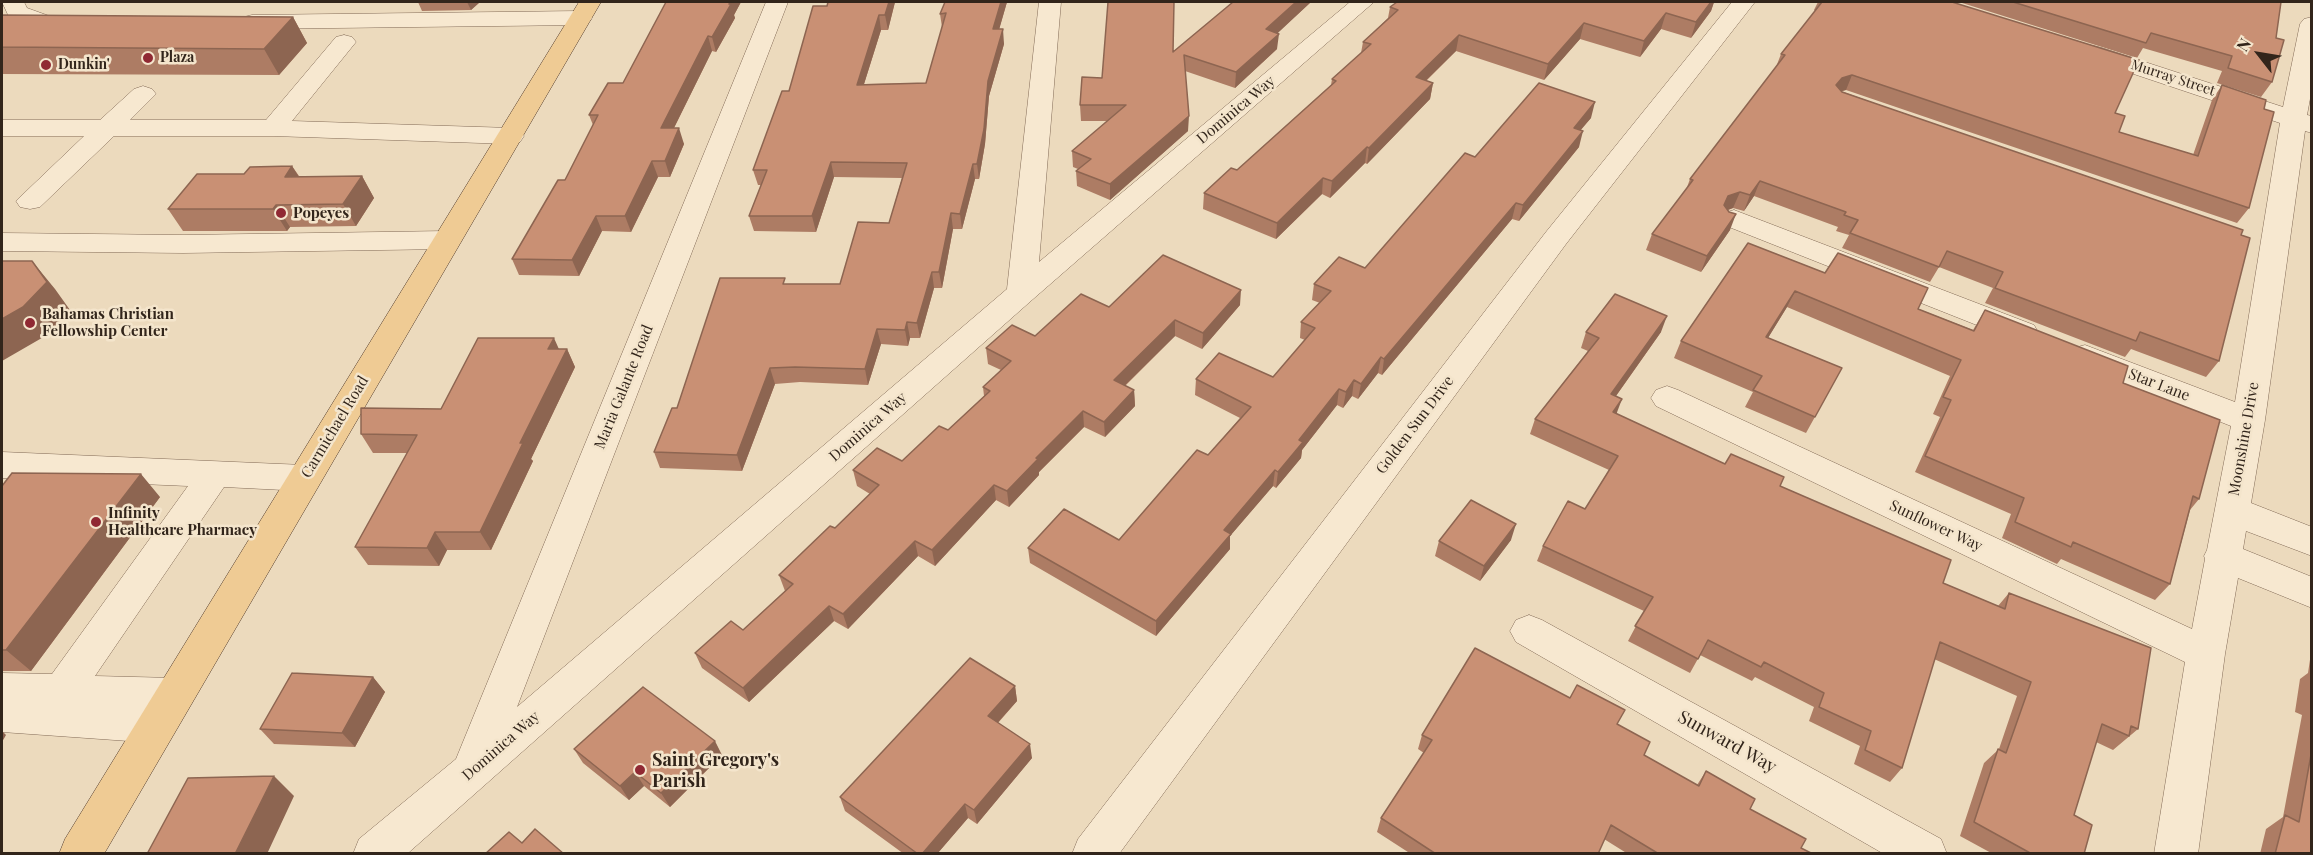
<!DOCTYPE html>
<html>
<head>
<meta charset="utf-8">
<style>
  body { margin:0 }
  #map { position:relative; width:2313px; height:855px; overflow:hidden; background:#ecdabd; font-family:"Playfair Display",serif }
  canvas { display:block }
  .frame { position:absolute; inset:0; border:3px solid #32251b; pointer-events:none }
  .north { position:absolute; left:2229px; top:24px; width:60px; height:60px; -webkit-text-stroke:4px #f4e5cc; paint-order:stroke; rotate:301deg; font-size:16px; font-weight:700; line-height:24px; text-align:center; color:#32251b }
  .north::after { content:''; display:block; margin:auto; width:21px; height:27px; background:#32251b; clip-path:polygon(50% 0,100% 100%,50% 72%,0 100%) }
</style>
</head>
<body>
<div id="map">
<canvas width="2313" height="855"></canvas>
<div class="frame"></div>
<div class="north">N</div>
</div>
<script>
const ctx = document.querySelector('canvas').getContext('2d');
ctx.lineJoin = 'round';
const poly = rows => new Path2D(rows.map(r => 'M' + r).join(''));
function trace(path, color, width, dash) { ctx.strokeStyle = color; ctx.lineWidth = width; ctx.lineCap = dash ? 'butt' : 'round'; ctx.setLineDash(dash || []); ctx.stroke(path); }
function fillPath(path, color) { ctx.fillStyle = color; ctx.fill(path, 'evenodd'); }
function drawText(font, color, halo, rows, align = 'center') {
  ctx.font = font + ' "Playfair Display",serif'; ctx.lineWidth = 5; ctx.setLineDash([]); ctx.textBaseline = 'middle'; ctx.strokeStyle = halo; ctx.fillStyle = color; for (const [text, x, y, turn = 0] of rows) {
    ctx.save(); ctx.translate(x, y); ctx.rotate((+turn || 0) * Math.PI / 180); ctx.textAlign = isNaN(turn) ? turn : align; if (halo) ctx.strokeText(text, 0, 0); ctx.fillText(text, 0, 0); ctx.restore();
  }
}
const minor = poly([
  [2,2,24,2,27,8,52,17,76,19,80,24,76,29,68,31,41,29,9,17,2,2],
  [766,2,788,2,517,707,1007,289,1039,2,1061,2,1039,262,1350,2,1374,2,1032,300,407,854,353,854,359,839,456,759,766,2],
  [1732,2,1755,2,1566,244,1119,854,1072,854,1078,839,1546,232,1732,2],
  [580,11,588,13,592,18,588,23,580,25,252,29,244,27,240,22,244,17,252,15,580,11],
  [2312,17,2312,88,2307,115,2312,116,2312,133,2305,131,2265,420,2251,503,2312,527,2312,556,2246,531,2243,549,2312,577,2312,608,2238,578,2225,654,2198,854,2154,854,2185,662,1656,406,1651,398,1656,390,1667,386,1678,390,2192,629,2205,559,2204,556,2207,550,2231,426,2074,364,2069,356,2074,348,2085,345,2235,402,2280,123,2086,58,2082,53,2086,48,2094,46,2102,48,2283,107,2300,24,2304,19,2312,17],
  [344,35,352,37,356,42,292,121,511,128,520,130,524,136,520,142,511,144,273,136,114,136,40,207,30,209,20,207,16,201,84,136,2,136,2,120,100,120,134,89,143,86,152,89,156,94,130,120,266,120,336,37,344,35],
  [1734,210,2034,325,2038,332,2034,339,2023,342,2012,339,1724,225,1720,219,1724,213,1734,210],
  [447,231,457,234,461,240,457,246,447,249,183,253,2,251,2,233,183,235,447,231],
  [2,452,304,465,316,469,321,478,316,487,304,491,224,487,95,676,174,678,188,683,194,695,188,707,170,712,177,725,171,738,157,743,2,732,2,673,52,674,188,486,2,478,2,452],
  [1529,615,1542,620,1941,839,1947,854,1884,854,1516,642,1510,631,1516,620,1529,615]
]);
const major = poly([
  [579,2,601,2,104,854,59,854,65,839,579,2]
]);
const wall = poly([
  [418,2,480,2,471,10,422,11],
  [666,2,741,2,734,15,735,18,716,52,712,51,674,128,684,144,670,177,658,177,631,232,602,231,579,276,519,275,512,259,565,180,593,125,589,115,623,83],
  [828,2,895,2,888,30,881,30,864,84,926,83,942,27,940,14,945,2,1007,2,999,29,1004,44,989,96,985,144,979,179,975,179,962,229,953,229,942,288,934,288,920,338,910,338,908,346,881,344,868,385,800,382,775,384,742,471,660,468,654,452,677,408,787,284,840,284,889,223,902,178,834,177,816,232,754,231,749,216,761,185,758,185,753,170,789,91,827,6],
  [1233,2,1311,2,1277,33,1277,49,1235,88,1185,71,1188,131,1110,200,1077,186,1076,171,1078,169,1073,167,1072,151,1108,121,1081,121,1080,105,1102,78,1173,52],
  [1397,2,1714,2,1711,11,1691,38,1661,29,1640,57,1580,39,1544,80,1456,51,1426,81,1433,83,1430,99,1367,164,1365,163,1330,198,1322,194,1276,239,1203,209,1204,193,1237,170,1331,85,1332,79,1361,53,1363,42,1388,18,1390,7],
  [1818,2,1952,2,2115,113,2119,132,2193,155,2212,100,2222,85,2264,109,2249,208,2237,223,1846,90,1841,91,2241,235,2219,361,2206,377,2131,349,2125,357,1985,303,1993,288,1939,267,1930,282,1842,248,1849,235,1836,231,1838,227,1754,196,1744,211,1733,208,1728,210,1730,230,1701,272,1646,250,1652,234,1686,190,1690,179,1776,67,1781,54,1815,11,1814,10],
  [1959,2,2281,2,2276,38,2272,82,2261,97,2217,83,2222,71,2143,48,2137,58],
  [2,15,293,17,307,43,279,75,2,74],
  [1591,118,1580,130,1579,147,1519,221,1512,219,1382,375,1378,373,1358,399,1352,396,1343,408,1337,405,1302,450,1301,458,1276,488,1273,486,1230,536,1230,549,1156,636,1030,563,1028,548,1119,540,1208,455,1240,418,1195,395,1196,379,1273,377,1305,340,1300,338,1301,322,1320,303,1312,300,1314,284,1365,268,1475,157],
  [292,166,299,176,362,176,374,198,356,226,290,227,287,231,183,231,168,209,244,174],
  [1748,243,1973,330,1985,310,2123,383,2199,499,2190,510,2170,584,2155,600,2061,559,2057,564,2002,538,2011,514,1915,472,1940,417,1933,414,1950,376,1787,307,1768,338,1842,368,1806,433,1745,407,1753,392,1674,358,1681,341],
  [1240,305,1202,349,1175,336,1125,386,1134,390,1135,406,1105,437,1084,427,1039,472,1039,475,1009,507,996,500,935,566,918,556,848,629,834,621,749,702,702,668,695,653,743,630,785,591,779,575,835,528,870,494,857,486,853,470,902,461,948,430,984,396,983,387,1001,370,988,364,986,348,1035,336,1109,307],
  [1586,332,1661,332,1616,396,1617,414,1725,464,1780,486,1943,583,1998,606,2009,593,2138,729,2113,750,2096,742,2074,815,2084,854,1993,854,1960,836,1984,763,1999,749,2017,696,1934,659,1902,768,1890,782,1854,764,1860,746,1809,721,1814,707,1755,677,1752,681,1700,655,1690,673,1628,641,1644,611,1537,561,1543,546,1585,509,1609,470,1530,434,1535,419,1588,351,1581,348],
  [559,349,567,349,575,367,531,459,533,461,491,550,447,550,439,566,368,565,355,547,407,453,373,453,361,434,441,409],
  [2,486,160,497,31,671,2,671],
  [1511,540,1480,581,1435,556,1439,541],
  [2312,652,2312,854,2260,854,2266,829,2283,817,2302,715,2295,712,2300,679,2308,673,2311,653],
  [373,677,385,692,355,747,274,744,260,729],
  [1015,686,1017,701,998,723,1032,758,977,824,968,818,937,854,904,854,845,811,840,797],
  [1617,724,1644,755,1697,785,1706,771,1750,809,1801,848,1813,854,1628,854,1604,839,1598,854,1411,854,1377,832,1381,818,1424,753,1418,749,1422,735],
  [574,749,722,755,670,807,644,786,629,800,583,763]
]);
const shadedWall = poly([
  [467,2,480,2,471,10],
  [730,2,741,2,734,15,735,18,716,52,712,37],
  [889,2,895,2,888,30,885,15],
  [1001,2,1007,2,995,44,993,29],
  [1296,2,1311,2,1265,45,1266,29],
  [1707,2,1714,2,1711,11,1691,38,1696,22],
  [1666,13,1661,29,1640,57,1644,41],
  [879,15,881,30,859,100,857,85],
  [293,17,307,43,279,75,264,49],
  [1584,23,1580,39,1544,80,1548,64],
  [1003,29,1004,44,989,96,985,144,979,179,977,164,988,81],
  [1279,34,1277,49,1235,88,1236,72],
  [1459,35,1456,51,1413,93,1416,77],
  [708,36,712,51,666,144,661,128],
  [1852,75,1846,90,1835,93,1836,85,1842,78],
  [1433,83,1430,99,1367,164,1369,148],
  [1595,102,1591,118,1569,144,1574,128],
  [1189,116,1188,131,1110,200,1110,184],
  [679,128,684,144,670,177,665,161],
  [1583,131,1579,147,1519,221,1523,205],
  [1367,147,1365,163,1330,198,1332,181],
  [652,161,658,177,631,232,625,216],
  [831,162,834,177,816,232,812,216],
  [973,164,975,179,962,229,960,214],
  [292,166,306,188,285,177],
  [362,176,374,198,356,226,343,204],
  [1323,178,1322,194,1276,239,1277,223],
  [1760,181,1754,196,1744,211,1750,195],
  [1740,192,1733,208,1722,212,1718,220,1728,196],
  [1516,203,1512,219,1382,375,1384,359],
  [276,205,290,227,287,231,273,209],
  [951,213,953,229,942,288,939,272],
  [1736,214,1730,230,1701,272,1707,256],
  [596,216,602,231,579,276,572,260],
  [32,261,55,289,70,310,47,335,2,361,2,319],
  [932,272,934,288,920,338,917,323],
  [1241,290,1240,305,1202,349,1203,333],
  [1795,291,1787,307,1758,354,1766,337],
  [1667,316,1661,332,1606,410,1611,394],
  [1175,320,1175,336,1114,396,1114,380],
  [907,322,910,338,908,346,905,330],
  [877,329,881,344,868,385,865,369],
  [554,338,562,356,548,349],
  [567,349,575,367,531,459,533,461,491,550,480,532,520,443],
  [1381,357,1378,373,1358,399,1361,384],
  [770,368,775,384,742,471,737,455],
  [1354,380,1352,396,1343,408,1346,392],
  [1339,389,1337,405,1302,450,1301,458,1276,488,1278,472,1299,440],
  [1134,390,1135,406,1105,437,1104,422],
  [1622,399,1616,415,1613,412],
  [1083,411,1084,427,1039,472,1039,475,1009,507,1007,491,1036,458],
  [1275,470,1273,486,1230,536,1230,549,1156,636,1156,621,1224,530],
  [141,474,160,497,31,671,6,650],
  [994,485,996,500,935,566,932,550],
  [1516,524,1511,540,1480,581,1484,566],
  [435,532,447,550,439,566,427,548],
  [915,541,918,556,848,629,843,614],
  [829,606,834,621,749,702,743,688],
  [373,677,385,692,355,747,342,733],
  [1015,686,1017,701,991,730,988,716],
  [2,731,6,735,2,742],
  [715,741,722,755,670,807,661,793],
  [1030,744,1032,758,977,824,974,810],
  [635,772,644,786,629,800,620,786],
  [274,776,294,796,267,854,235,854],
  [965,804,968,818,937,854,922,854]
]);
const building = poly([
  [666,2,730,2,729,4,731,4,712,37,708,36,661,128,679,128,665,161,652,161,625,216,596,216,572,260,512,259,558,180,565,180,598,115,589,115,608,83,623,83,666,2],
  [828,2,889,2,885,15,879,15,857,85,926,83,946,13,940,14,945,2,1001,2,993,29,1003,29,988,81,984,129,977,164,973,164,960,214,951,213,939,272,932,272,917,323,907,322,905,330,877,329,865,369,795,367,770,368,737,455,654,452,672,408,677,408,720,278,785,278,783,284,840,284,858,222,889,223,907,163,831,162,812,216,749,216,767,170,753,170,782,91,789,91,813,6,827,6,828,2],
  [1108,2,1174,2,1173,52,1233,2,1296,2,1266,29,1279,34,1236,72,1184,55,1189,116,1110,184,1076,171,1091,159,1072,151,1126,105,1080,105,1082,77,1102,78,1108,2],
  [1397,2,1711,2,1696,22,1666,13,1644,41,1584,23,1548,64,1459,35,1416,77,1433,83,1369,148,1367,147,1332,181,1323,178,1277,223,1204,193,1231,168,1237,170,1336,81,1332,79,1371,44,1363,42,1398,10,1390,7,1397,2],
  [1822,2,1952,2,2139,60,2115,113,2125,116,2119,132,2198,156,2222,85,2266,100,2264,109,2274,112,2249,208,1852,75,1842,78,1836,85,1842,92,2243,230,2241,235,2250,238,2219,361,2140,332,2136,341,1995,288,2003,272,1947,251,1939,267,1850,233,1858,220,1844,215,1846,212,1760,181,1750,195,1740,192,1728,196,1724,205,1729,212,1736,214,1707,256,1652,234,1693,180,1690,179,1785,55,1781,54,1822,2],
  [2013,2,2281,2,2276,38,2284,40,2272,82,2228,68,2232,56,2151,33,2146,43,2013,2],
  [2,15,293,17,264,49,2,47,2,15],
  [1539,83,1595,102,1574,128,1583,131,1523,205,1516,203,1384,359,1381,357,1361,384,1354,380,1346,392,1339,389,1299,440,1303,442,1278,472,1275,470,1224,530,1231,534,1156,621,1028,548,1064,509,1119,540,1197,450,1208,455,1251,407,1196,379,1219,353,1273,377,1315,328,1301,322,1331,291,1314,284,1339,257,1365,268,1465,153,1475,157,1539,83],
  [292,166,285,177,362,176,343,204,276,205,273,209,168,209,197,174,244,174,250,167,292,166],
  [1748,243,1825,273,1838,253,1928,288,1918,309,1974,331,1985,310,2128,366,2123,383,2220,420,2199,499,2193,496,2170,584,2073,542,2071,547,2015,522,2024,498,1925,456,1951,400,1943,397,1961,360,1795,291,1766,337,1842,368,1815,417,1753,390,1762,376,1681,341,1748,243],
  [1163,255,1241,290,1203,333,1175,320,1114,380,1134,390,1104,422,1083,411,1036,458,1038,459,1007,491,994,485,932,550,915,541,843,614,829,606,743,688,695,653,731,621,743,630,793,584,779,575,830,526,835,528,879,485,853,470,877,448,902,461,939,426,948,430,990,391,983,387,1011,361,986,348,1012,325,1035,336,1081,294,1109,307,1163,255],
  [2,261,32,261,47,282,23,307,2,319,2,261],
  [1615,294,1667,316,1611,394,1622,399,1613,412,1725,464,1731,454,1784,477,1780,486,1951,560,1943,583,2005,609,2009,593,2151,648,2138,729,2131,726,2129,736,2102,724,2074,815,2092,825,2084,854,2032,854,1974,822,1998,749,2006,753,2031,682,1940,642,1902,768,1865,750,1871,731,1819,707,1824,693,1764,662,1761,667,1708,640,1698,659,1635,626,1653,597,1543,546,1568,501,1585,509,1618,456,1535,419,1599,338,1586,332,1615,294],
  [478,338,554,338,548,349,567,349,520,443,523,443,480,532,435,532,427,548,355,547,417,435,361,434,361,408,441,409,478,338],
  [12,473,141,474,6,650,2,650,2,486,12,473],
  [1471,500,1516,524,1484,566,1439,541,1471,500],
  [1475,648,1570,698,1577,685,1625,710,1617,724,1650,742,1644,755,1699,786,1706,771,1755,799,1750,809,1806,839,1801,848,1813,854,1659,854,1611,825,1598,854,1436,854,1381,818,1432,740,1422,735,1475,648],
  [970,658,1015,686,988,716,1030,744,974,810,965,804,922,854,918,854,840,797,970,658],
  [292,673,373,677,342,733,260,729,292,673],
  [643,687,715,741,661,793,635,772,620,786,574,749,643,687],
  [2312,749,2312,854,2275,854,2285,815,2299,822,2312,749],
  [274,776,235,854,147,854,188,778,274,776],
  [535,829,564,854,485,854,509,832,522,843,535,829]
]);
const markers = [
  [148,58,6,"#902933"],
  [46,65,6,"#902933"],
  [281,213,6,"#902933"],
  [30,323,6,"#902933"],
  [96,522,6,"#902933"],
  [640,770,6,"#902933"]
];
const farPoinames = [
  ["Plaza",160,58],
  ["Dunkin'",58,65]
];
const farStreetnames = [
  ["Murray Street",2173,78,18]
];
const streetNames = [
  ["Dominica Way",1236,110,-40],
  ["Star Lane",2159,385,21],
  ["Maria Galante Road",624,387,-68],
  ["Golden Sun Drive",1415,425,-53],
  ["Carmichael Road",335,427,-59],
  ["Dominica Way",868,427,-41],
  ["Moonshine Drive",2244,439,-80],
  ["Sunflower Way",1936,526,25],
  ["Dominica Way",501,746,-41]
];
const poiNames = [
  ["Popeyes",293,213],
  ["Bahamas Christian",42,314],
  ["Fellowship Center",42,331],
  ["Infinity",108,513],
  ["Healthcare Pharmacy",108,530]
];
const nearStreetnames = [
  ["Sunward Way",1727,742,29]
];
const nearPoinames = [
  ["Saint Gregory's",652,760],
  ["Parish",652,781]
];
trace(minor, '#836b57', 1);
trace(major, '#503a2c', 1);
fillPath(minor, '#f7e8d0');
fillPath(major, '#efcb94');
fillPath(wall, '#ad7c64');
fillPath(shadedWall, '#8d6551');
fillPath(building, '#c99074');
trace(building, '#8d6551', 1.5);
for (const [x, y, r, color] of markers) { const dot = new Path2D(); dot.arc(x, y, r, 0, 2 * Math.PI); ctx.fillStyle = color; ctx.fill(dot); trace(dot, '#f4e5cc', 2); }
drawText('bold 14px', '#32251b', '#f4e5cc', farPoinames, 'left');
drawText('14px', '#32251b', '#f4e5cc', farStreetnames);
drawText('15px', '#32251b', '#f4e5cc', streetNames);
drawText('bold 15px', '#32251b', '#f4e5cc', poiNames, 'left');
drawText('18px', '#32251b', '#f4e5cc', nearStreetnames);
drawText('bold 18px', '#32251b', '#f4e5cc', nearPoinames, 'left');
</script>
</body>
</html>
